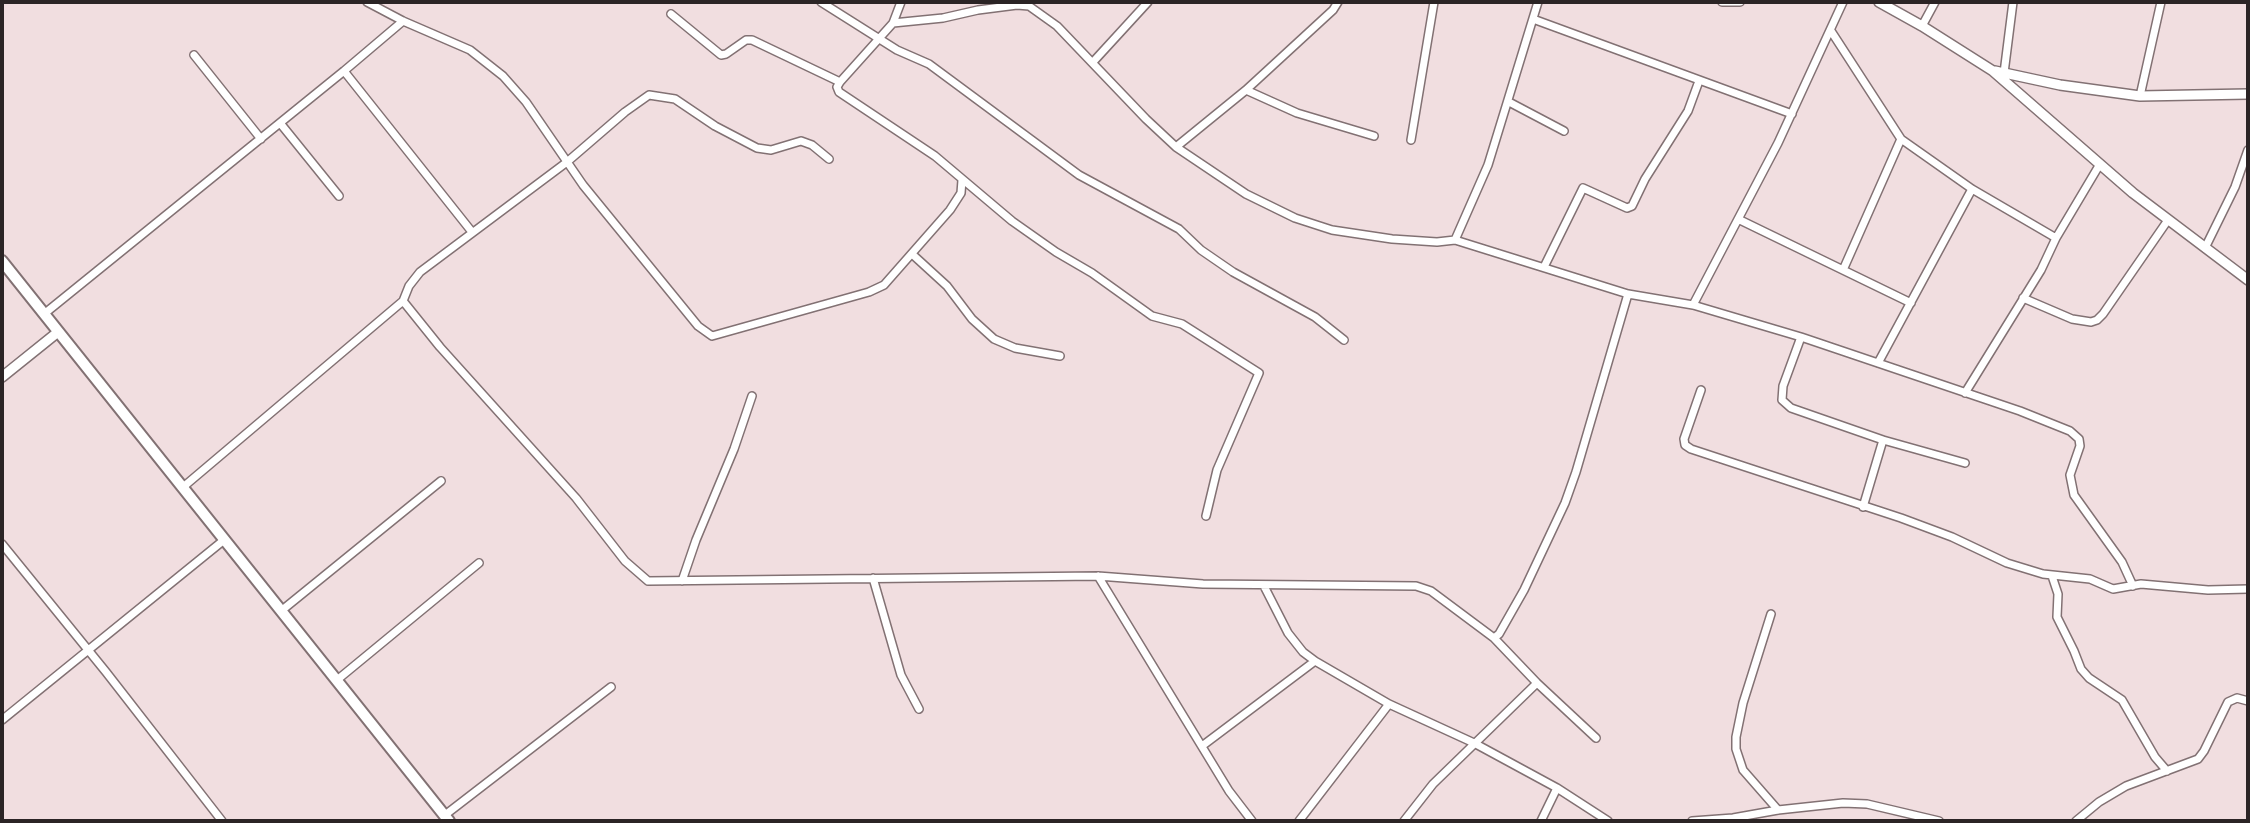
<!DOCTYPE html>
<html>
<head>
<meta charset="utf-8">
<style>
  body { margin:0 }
  #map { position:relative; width:2250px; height:823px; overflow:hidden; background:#f1dee0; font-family:Raleway,sans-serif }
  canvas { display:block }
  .frame { position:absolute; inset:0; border:4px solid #2b2425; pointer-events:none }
</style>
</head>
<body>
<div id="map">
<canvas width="2250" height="823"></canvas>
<div class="frame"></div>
</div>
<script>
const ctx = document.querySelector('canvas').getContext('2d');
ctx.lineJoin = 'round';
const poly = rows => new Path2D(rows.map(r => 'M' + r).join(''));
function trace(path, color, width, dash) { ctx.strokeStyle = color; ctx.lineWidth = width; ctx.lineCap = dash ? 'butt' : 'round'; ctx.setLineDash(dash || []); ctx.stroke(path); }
const minor = poly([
  [367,2,403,21,470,50,503,76,526,102,583,185,614,223,698,326,712,336,869,292,884,285,950,210,961,193,962,180],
  [821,2,897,50,929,64,1079,175,1179,229,1201,250,1233,272,1315,317,1344,340],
  [901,2,893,23,840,82,837,87,839,92,935,156,1012,221,1056,252,1092,273,1152,316,1182,324,1259,373,1217,470,1206,516],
  [1722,2,1740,2],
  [671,14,721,55,726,54,746,40,752,40,840,82],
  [1533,19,1792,114],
  [893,23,943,18,978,10,1017,5,1029,6,1057,26,1146,119,1176,147,1246,194,1295,218,1332,230,1392,239,1437,242,1455,240,1488,165,1538,2],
  [1922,26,1935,2],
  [1831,31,1901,139,1972,189,2056,238,2041,270,1965,393],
  [194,55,261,139],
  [1093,62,1148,2],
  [344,71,472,232],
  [2004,73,2013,2],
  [1246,90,1333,10,1338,2],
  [2140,96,2161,2],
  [1509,102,1564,131],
  [280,123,339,196],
  [1411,140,1434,2],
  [1176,147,1246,90,1297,113,1374,136],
  [1740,220,1843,270,1901,139],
  [2056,238,2100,164],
  [1455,240,1628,294,1693,305,1801,337,2020,411,2070,431,2079,439,2080,446,2070,475,2074,495,2122,562,2133,586],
  [2205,248,2235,187,2248,150],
  [912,254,947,286,972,319,994,339,1015,348,1060,356],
  [1544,267,1583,188,1627,208,1632,206,1645,179,1688,111,1699,81],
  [1843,270,1911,303],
  [2023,298,2072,319,2091,322,2097,320,2103,314,2168,220],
  [403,301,440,347,576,498,625,561,648,581,1098,576,1203,584,1416,586,1431,591,1494,638,1537,683,1596,738],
  [1693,305,1778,143,1843,2],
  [44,314,344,71,403,21],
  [1801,337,1783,386,1782,400,1791,408,1883,440,1863,507],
  [1878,363,1972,189],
  [1701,390,1684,439,1685,445,1691,449,1901,518,1952,537,2007,563,2043,574,2090,579,2113,589,2141,584,2208,590,2248,589],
  [1883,440,1965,463],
  [182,488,403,301,409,286,420,272,567,162,625,112,649,95,675,99,715,126,757,148,771,150,801,141,812,145,829,159],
  [2,544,106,672,222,821],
  [1098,576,1229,791,1252,821],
  [2052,576,2058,594,2057,617,2074,651,2081,669,2089,678,2122,700,2155,757,2167,771],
  [873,578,901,675,919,709],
  [682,581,696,540,734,449,752,396],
  [1264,586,1288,633,1303,652,1315,661,1389,704,1474,743,1557,788,1608,821],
  [281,611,441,481],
  [1771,614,1743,703,1736,737,1736,749,1743,770,1778,810],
  [1494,638,1499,634,1524,590,1565,503,1576,472,1628,294],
  [337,680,479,563],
  [2,720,224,540],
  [1202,746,1315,661],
  [445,815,611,687],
  [1299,821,1389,704],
  [1404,821,1433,784,1537,683],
  [1541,821,1557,788],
  [1692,821,1733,818,1778,810,1843,803,1867,804,1939,821],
  [2076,821,2099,802,2126,786,2198,759,2204,751,2228,702,2237,698,2248,701]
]);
const tertiary = poly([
  [1879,2,1922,26,1993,71,2133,193,2248,280],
  [1995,71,2060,85,2140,96,2248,94],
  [2,377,58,332]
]);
const trunk = poly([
  [2,261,449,821]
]);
trace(minor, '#827173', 10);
trace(tertiary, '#827173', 12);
trace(trunk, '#827173', 14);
trace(minor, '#fff', 7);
trace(tertiary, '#fff', 9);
trace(trunk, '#fff', 10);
</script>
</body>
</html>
